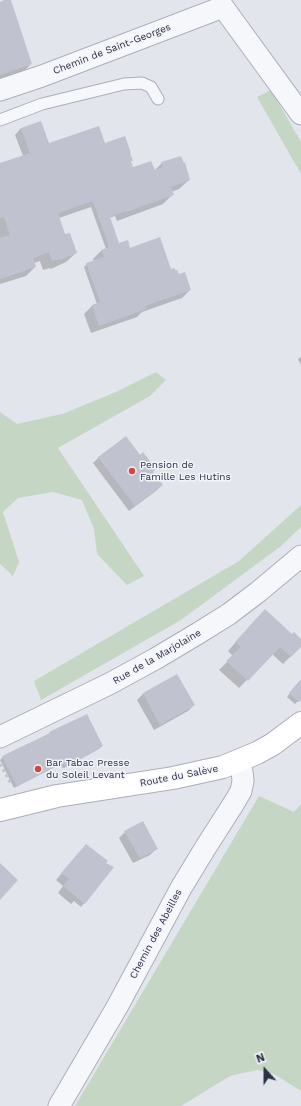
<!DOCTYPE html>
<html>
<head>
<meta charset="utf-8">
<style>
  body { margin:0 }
  #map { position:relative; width:301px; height:1106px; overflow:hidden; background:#e3e5ec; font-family:"Work Sans",sans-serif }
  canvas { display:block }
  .north { position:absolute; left:245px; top:1050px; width:40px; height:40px; -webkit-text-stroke:3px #f3f4f9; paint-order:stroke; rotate:339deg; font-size:11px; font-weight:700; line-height:16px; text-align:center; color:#2a2f45 }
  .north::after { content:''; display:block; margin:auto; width:14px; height:18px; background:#2a2f45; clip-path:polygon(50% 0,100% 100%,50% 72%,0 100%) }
</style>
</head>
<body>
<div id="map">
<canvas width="301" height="1106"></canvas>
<div class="north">N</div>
</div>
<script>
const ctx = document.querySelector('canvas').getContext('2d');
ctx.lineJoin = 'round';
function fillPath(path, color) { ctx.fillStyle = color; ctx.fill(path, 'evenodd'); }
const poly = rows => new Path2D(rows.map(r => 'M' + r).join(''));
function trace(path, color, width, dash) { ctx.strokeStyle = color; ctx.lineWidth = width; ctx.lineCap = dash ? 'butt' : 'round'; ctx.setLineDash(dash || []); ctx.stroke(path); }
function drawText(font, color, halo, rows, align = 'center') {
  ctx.font = font + ' "Work Sans",sans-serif'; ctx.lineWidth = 3; ctx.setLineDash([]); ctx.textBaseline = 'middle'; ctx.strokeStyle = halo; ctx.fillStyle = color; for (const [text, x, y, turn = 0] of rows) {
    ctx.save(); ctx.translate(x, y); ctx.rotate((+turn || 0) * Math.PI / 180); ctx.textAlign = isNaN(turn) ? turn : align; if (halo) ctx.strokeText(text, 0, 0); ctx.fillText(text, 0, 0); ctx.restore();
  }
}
const green = poly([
  [271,90,301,142,301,174,257,97],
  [156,372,166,380,150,396,58,448,144,576,127,585,97,554,94,529,82,500,53,492,18,498,3,512,19,562,13,576,0,564,0,412,17,424,62,414,116,392],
  [301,505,301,527,281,546,181,620,41,700,34,681,239,561],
  [259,796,294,812,301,804,301,1091,274,1074,257,1070,230,1076,181,1106,75,1106]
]);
const shadow = poly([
  [7,0,10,0,31,64,23,72,0,80,0,3],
  [21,128,48,144,105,144,124,138,130,153,130,162,132,168,154,171,162,163,189,180,179,189,171,192,172,195,163,204,117,221,115,216,109,218,118,243,171,271,190,290,182,298,142,312,137,317,91,333,84,314,92,306,97,304,84,267,87,264,94,261,93,259,101,251,106,249,91,207,59,218,65,236,76,253,66,262,51,269,50,268,43,270,40,261,34,263,35,267,26,276,0,284,0,164,23,156,15,135],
  [301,357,301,365,298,359],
  [99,457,152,472,162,485,156,491,129,511,93,463],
  [257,618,301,640,301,646,283,664,272,654,239,688,219,670,233,656,228,651],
  [177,675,194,705,188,711,154,730,137,700,143,694],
  [301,682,301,698,295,704,287,697,297,684],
  [50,733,102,746,99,749,64,768,57,766,14,788,0,760,3,757,47,736],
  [125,832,156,849,150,855,133,863,119,838],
  [86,845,105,864,113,868,81,907,74,901,71,904,58,893,63,886,56,880]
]);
const building = poly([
  [4,0,11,0,32,64,0,75,0,2],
  [41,121,49,143,99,126,105,143,125,136,131,153,130,153,133,161,131,161,133,167,151,161,155,170,163,167,161,162,181,156,184,163,185,162,190,180,171,187,174,195,126,212,126,211,110,217,119,243,128,240,130,248,160,237,171,269,175,268,175,270,177,270,179,274,185,272,191,290,145,306,146,309,99,326,92,305,100,302,86,263,104,257,101,250,109,247,93,201,58,213,65,234,70,233,77,253,60,260,60,259,52,261,49,252,33,258,36,267,0,279,0,238,10,235,4,217,0,218,0,163,30,153,21,128],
  [126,436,140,455,143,452,156,469,153,472,163,485,135,506,98,457],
  [265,609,292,634,294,632,301,639,301,647,291,657,280,647,248,681,226,661,241,647,235,642],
  [177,674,195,705,160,725,143,693],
  [300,680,301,681,301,700,299,702,289,693],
  [87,714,103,746,68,766,60,764,17,786,2,756,50,733,49,732],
  [143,821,158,849,140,858,124,831],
  [86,844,108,861,106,863,114,867,85,904,63,886,69,879,61,873],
  [0,863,18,880,0,900]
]);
const path = poly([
  [0,764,11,784]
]);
const service = poly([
  [0,120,42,104,124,84,142,83,151,87,158,99]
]);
const minor = poly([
  [223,7,301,114],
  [0,90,42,76,223,7],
  [0,737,111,683,155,659,197,634,229,614,258,592,301,556],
  [59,1106,117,1007,181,888,204,850,234,803,241,791,243,781,242,771,239,761]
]);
const secondary = poly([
  [0,810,57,796,173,778,223,767,257,753,273,744,301,723]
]);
const markers = [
  [132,471,4,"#d44644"],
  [38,769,4,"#d44644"]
];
const streetNames = [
  ["Chemin de Saint-Georges",112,49,-21],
  ["Rue de la Marjolaine",157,657,-30],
  ["Route du Salève",179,776,-11],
  ["Chemin des Abeilles",156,934,-62]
];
const poiNames = [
  ["Pension de",140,465],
  ["Famille Les Hutins",140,477],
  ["Bar Tabac Presse",46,763],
  ["du Soleil Levant",46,775]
];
fillPath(green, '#c5d6c4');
fillPath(shadow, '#0003');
fillPath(building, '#c0c3cf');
trace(service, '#acaeba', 13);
trace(minor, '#acaeba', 23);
trace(secondary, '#acaeba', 24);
trace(path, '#c1c3cb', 2.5, [3, 3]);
trace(service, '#f6f7fa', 11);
trace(minor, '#f6f7fa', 21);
trace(secondary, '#fff', 22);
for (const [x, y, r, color] of markers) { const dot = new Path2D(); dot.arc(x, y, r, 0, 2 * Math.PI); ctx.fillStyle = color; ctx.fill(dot); trace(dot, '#f3f4f9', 1.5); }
drawText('10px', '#2a2f45', '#f3f4f9', streetNames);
drawText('10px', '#2a2f45', '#f3f4f9', poiNames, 'left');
</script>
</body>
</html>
